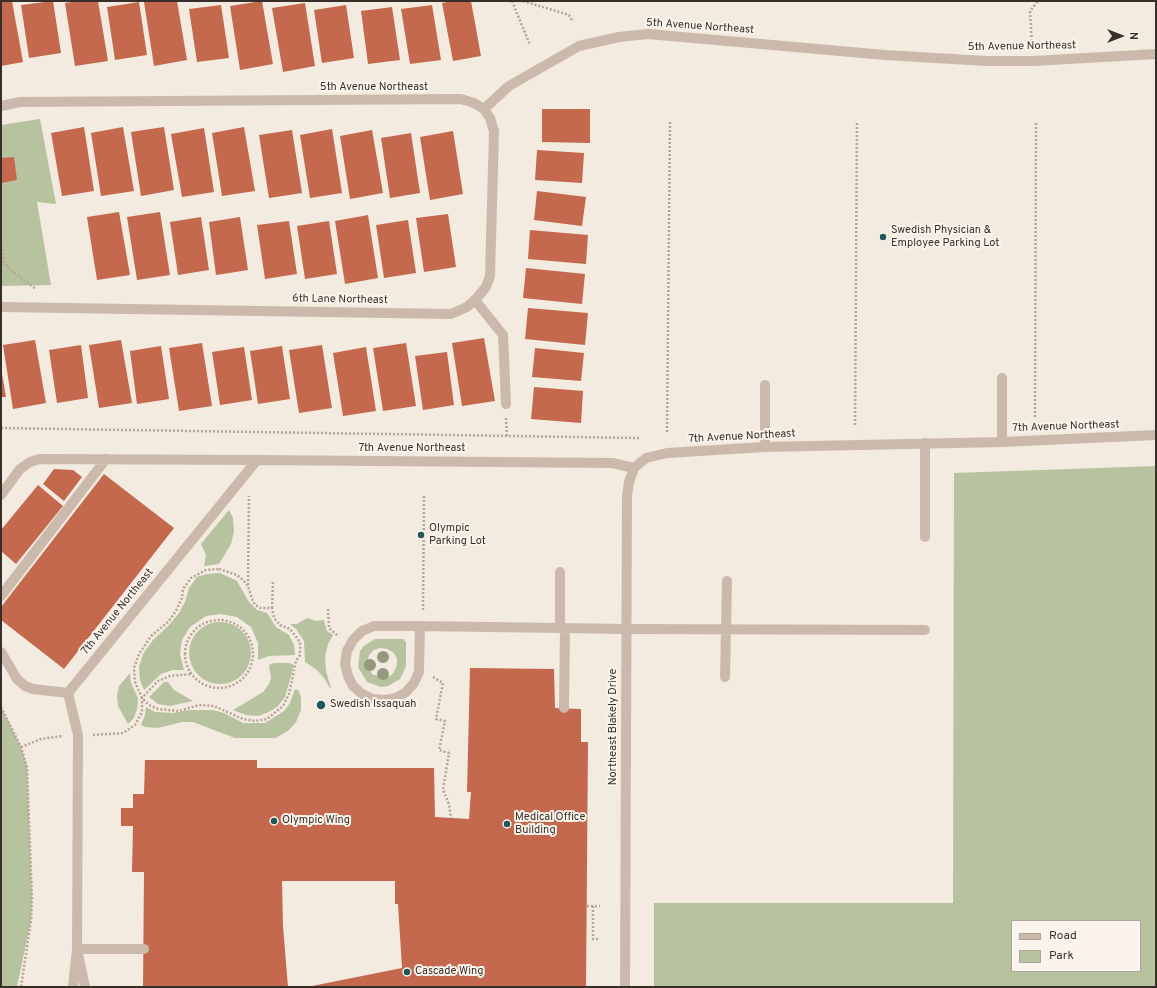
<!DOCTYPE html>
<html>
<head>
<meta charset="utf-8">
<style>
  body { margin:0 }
  #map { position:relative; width:1157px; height:988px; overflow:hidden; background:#f3eae0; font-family:Overpass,sans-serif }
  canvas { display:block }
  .frame { position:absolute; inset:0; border:2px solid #392f2a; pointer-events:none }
  .legend { position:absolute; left:1011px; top:920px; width:130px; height:52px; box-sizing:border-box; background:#faf4ec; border:1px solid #ada59e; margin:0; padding:5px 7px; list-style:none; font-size:12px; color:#392f2a }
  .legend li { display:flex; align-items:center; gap:8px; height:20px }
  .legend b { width:20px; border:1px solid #ada59e }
  .north { position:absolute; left:1101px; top:16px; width:40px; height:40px; -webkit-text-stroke:3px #faf4ec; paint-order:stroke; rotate:90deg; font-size:11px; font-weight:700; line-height:16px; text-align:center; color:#392f2a }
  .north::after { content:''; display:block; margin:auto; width:14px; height:18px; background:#392f2a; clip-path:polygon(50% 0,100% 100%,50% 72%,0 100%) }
</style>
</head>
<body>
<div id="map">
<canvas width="1157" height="988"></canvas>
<div class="frame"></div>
<ul class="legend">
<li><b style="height:5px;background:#cbbaab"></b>Road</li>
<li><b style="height:11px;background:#b7c29f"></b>Park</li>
</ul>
<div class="north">N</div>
</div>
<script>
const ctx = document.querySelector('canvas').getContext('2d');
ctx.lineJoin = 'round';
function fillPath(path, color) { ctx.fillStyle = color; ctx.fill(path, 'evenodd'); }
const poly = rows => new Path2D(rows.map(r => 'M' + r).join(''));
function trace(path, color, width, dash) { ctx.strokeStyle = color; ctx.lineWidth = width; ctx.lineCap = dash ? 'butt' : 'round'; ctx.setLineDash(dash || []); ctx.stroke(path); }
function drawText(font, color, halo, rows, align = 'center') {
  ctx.font = font + ' Overpass,sans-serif'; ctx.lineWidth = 4; ctx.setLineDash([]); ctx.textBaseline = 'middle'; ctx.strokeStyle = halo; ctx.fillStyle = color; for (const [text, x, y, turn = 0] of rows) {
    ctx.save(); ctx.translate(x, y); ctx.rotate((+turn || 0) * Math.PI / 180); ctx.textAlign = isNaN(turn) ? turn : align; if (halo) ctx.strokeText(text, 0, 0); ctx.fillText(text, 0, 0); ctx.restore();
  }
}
const green = poly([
  [40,119,56,204,37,202,51,285,1,286,1,125],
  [1156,466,1156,987,654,987,654,903,953,903,954,473],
  [1012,921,1140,921,1140,971,1012,971],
  [229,510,233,518,234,531,231,544,219,564,204,566,206,555,201,544],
  [220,573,237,581,249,602,257,610,267,613,276,627,289,635,294,645,295,655,269,656,258,660,258,643,251,627,237,617,221,614,206,616,190,627,182,640,180,654,184,670,173,670,161,674,144,690,140,680,139,667,143,654,153,640,169,625,179,613,185,602,189,588,197,577,207,574],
  [307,618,316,621,324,620,327,631,333,635,328,644,325,657,326,671,331,688,330,688,324,678,317,670,305,662,304,641,296,629,290,624,297,624],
  '189 653a31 31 0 1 1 62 0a31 31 0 1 1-62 0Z',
  [375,639,403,639,406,642,406,666,403,673,400,679,388,686,381,687,367,682,358,667,360,651,364,646],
  [380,648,387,649,393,652,397,658,397,665,394,672,390,676,384,678,372,674,367,662,369,655,374,650],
  [274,663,289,663,294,665,285,697,278,706,269,712,258,716,246,715,233,710,263,692,269,684,271,678,269,665],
  [130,673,131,683,138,698,137,709,134,718,128,724,118,706,117,695,119,686],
  [164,682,168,682,174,690,193,701,170,706,158,704,149,697],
  [295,689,299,691,301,698,301,710,296,722,289,730,276,738,235,738,193,722,182,722,158,728,146,727,141,725,145,715,146,707,155,712,173,713,189,710,213,710,224,713,243,723,265,723,284,711,290,703],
  [1,707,21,747,27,767,32,899,31,920,17,987,1,987]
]);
const building = poly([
  [1,1,12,1,23,62,1,66],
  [53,1,61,53,29,58,21,5],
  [79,1,98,1,108,61,75,66,65,3],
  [152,1,177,1,187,60,154,66,144,2],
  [262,1,273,64,240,70,230,6],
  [454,1,471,1,481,56,453,61,442,3],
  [139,2,147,55,115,60,107,7],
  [305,3,315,66,283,72,272,8],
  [221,5,229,58,197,62,189,9],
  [346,5,354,58,322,63,314,10],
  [432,5,441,60,410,64,401,9],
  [392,7,400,60,368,64,361,11],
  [542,109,590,109,590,143,542,142],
  [84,127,94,191,62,196,51,133],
  [123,127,134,191,101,196,91,133],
  [164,127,174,190,141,196,131,132],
  [244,127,255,191,222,196,212,133],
  [204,128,214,192,182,197,171,134],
  [332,129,342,193,310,198,300,135],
  [292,130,302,193,269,198,259,135],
  [372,130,383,193,350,199,340,136],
  [453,131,463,194,430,200,420,137],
  [411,133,420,193,390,198,381,138],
  [537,150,584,153,582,183,535,180],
  [14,157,17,180,1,183,1,158],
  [537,191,586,197,582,226,534,220],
  [119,212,130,275,97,280,87,217],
  [160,212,170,275,137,280,127,217],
  [448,214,456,267,424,272,416,218],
  [368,215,378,278,345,284,335,221],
  [201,217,209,270,178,275,170,222],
  [240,217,248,270,216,275,209,222],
  [408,220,416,273,384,278,376,225],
  [289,221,297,274,265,279,257,225],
  [329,221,337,274,305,279,297,226],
  [530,230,588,235,586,264,528,259],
  [526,268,585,274,582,304,523,298],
  [528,308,588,313,585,345,525,339],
  [484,338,495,401,462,406,452,343],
  [35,340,46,403,13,409,3,345],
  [121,340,132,403,99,408,89,345],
  [202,343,212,406,179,411,169,348],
  [406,343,416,406,383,411,373,348],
  [81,345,88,398,57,403,49,350],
  [322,345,332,408,299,413,289,350],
  [161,346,169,399,137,404,130,351],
  [282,346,290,399,258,404,250,351],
  [244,347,252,400,220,405,212,352],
  [366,347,376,411,343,416,333,353],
  [535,348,584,353,581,381,532,377],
  [447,352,454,405,423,410,415,356],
  [1,368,6,397,1,397],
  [534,387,583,391,581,423,531,419],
  [54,469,73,470,82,477,64,501,43,484],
  [104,474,174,528,64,669,1,620,1,607],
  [38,485,63,506,16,564,1,551,1,530],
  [470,668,554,669,555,708,581,709,581,742,588,742,586,987,307,987,402,968,398,904,395,904,395,881,282,881,283,926,288,987,143,987,144,872,132,872,133,826,121,826,121,808,133,808,133,794,144,794,145,760,257,760,257,768,434,768,435,817,469,819,471,792,467,792]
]);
const path = poly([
  [512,1,530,45],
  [523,1,569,15,573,22],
  [1032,45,1030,11,1038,1],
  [1,245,4,262,9,269,36,289],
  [1,265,4,262],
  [1035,417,1036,123],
  [506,418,507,436],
  [855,425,857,121],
  [1,428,640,438],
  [667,432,670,120],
  [219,569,237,575,243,580,248,586,252,599,255,605,261,608,272,608,274,618,280,625,290,629,300,642,300,655,296,661,289,694,283,706,267,719,255,721,243,719,214,706,199,705,179,711,158,709,149,705,142,698,135,682,134,668,139,654,151,636,168,622,176,611,182,598,183,589,191,578,206,570,219,569],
  [248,585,249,496],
  [272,608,273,581],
  [328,609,329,628,337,635],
  [423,610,424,495],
  '185 654a34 34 0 1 1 68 0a34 34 0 1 1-68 0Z',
  [433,677,443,683,436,719,445,721,439,750,449,753,443,790,449,804,451,818],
  [1,707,21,747,27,767,32,899,31,920,21,987],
  [93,735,123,733,135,725,142,712,142,698,158,681,170,676,191,674],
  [21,747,41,739,62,736],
  [587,906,600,906],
  [593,906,593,939,600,939]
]);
const service = poly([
  [475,300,503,335,506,404],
  [1002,378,1002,442],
  [765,385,765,447],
  [925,443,925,537],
  [1,495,20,469,30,462,39,459,257,460],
  [560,572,560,628],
  [1,596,106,459],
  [420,626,419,672,414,683,406,692,396,698,385,700,373,699,362,694,353,686,348,676,345,664,347,651,353,640,362,631,374,626,420,626,560,628,626,629,925,630],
  [1,652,17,679,25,686,33,689,68,693],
  [725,677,727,581],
  [564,708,565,628],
  [73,987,77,949,78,735,68,693,257,460,612,463,634,468],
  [85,987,77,949,144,949]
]);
const minor = poly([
  [1,106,20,102,461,99,474,103,484,109,509,86,579,46,619,37,648,34,885,55,986,61,1033,61,1156,54],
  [1,307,451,314,467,307,475,300,486,287,490,276,494,131,490,118,484,109],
  [625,987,627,496,629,482,634,468,646,458,667,453,765,447,1002,442,1156,435]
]);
const trees = [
  [383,657],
  [370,665],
  [383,674]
];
const markers = [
  [883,237,4,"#20575a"],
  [421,535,4,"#20575a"],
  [321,705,5,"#20575a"],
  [274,821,4,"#20575a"],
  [507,824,4,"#20575a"],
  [407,972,4,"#20575a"]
];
const streetNames = [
  ["5th Avenue Northeast",700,27,4],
  ["5th Avenue Northeast",1022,47,-1],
  ["5th Avenue Northeast",374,88],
  ["6th Lane Northeast",340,300,1],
  ["7th Avenue Northeast",1066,427,-2],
  ["7th Avenue Northeast",742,437,-3],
  ["7th Avenue Northeast",412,449],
  ["7th Avenue Northeast",118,612,-51],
  ["Northeast Blakely Drive",614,727,-90]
];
const poiNames = [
  ["Swedish Physician &",891,231],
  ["Employee Parking Lot",891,244],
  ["Olympic",429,529],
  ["Parking Lot",429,542],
  ["Swedish Issaquah",330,705],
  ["Medical Office",515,818],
  ["Building",515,831],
  ["Olympic Wing",282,821],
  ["Cascade Wing",415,972]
];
fillPath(green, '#b7c29f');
fillPath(building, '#c4694d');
trace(path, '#b7a495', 2.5, [2, 2]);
trace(service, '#cbbaab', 10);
trace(minor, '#cbbaab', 10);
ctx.fillStyle = '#95997e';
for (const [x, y] of trees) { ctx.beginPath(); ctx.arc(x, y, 6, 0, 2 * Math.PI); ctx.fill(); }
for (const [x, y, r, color] of markers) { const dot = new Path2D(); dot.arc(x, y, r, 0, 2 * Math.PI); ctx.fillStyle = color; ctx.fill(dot); trace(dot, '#faf4ec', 1.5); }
drawText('11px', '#392f2a', '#faf4ec', streetNames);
drawText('11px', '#392f2a', '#faf4ec', poiNames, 'left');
</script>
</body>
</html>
